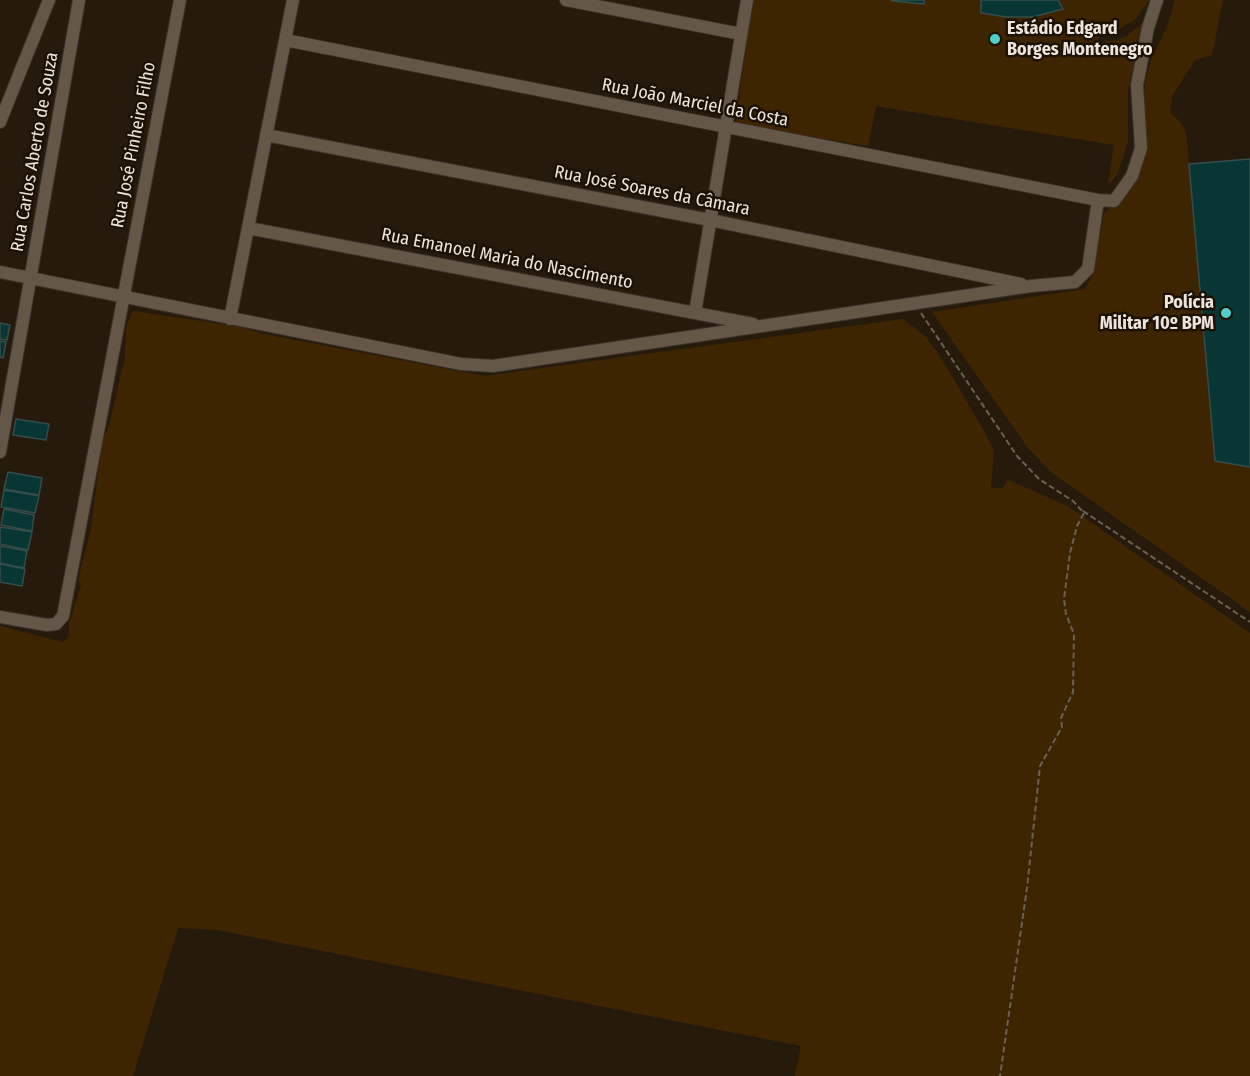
<!DOCTYPE html>
<html>
<head>
<meta charset="utf-8">
<style>
  body { margin:0 }
  canvas { display:block; background:#261a0d }
</style>
</head>
<body>
<canvas width="1250" height="1076"></canvas>
<script>
const ctx = document.querySelector('canvas').getContext('2d');
ctx.lineJoin = 'round';
function fillPath(path, color) { ctx.fillStyle = color; ctx.fill(path, 'evenodd'); }
const poly = rows => new Path2D(rows.map(r => 'M' + r).join(''));
function trace(path, color, width, dash) { ctx.strokeStyle = color; ctx.lineWidth = width; ctx.lineCap = dash ? 'butt' : 'round'; ctx.setLineDash(dash || []); ctx.stroke(path); }
function drawText(font, color, halo, rows, align = 'center') {
  ctx.font = font + ' "Fira Sans Condensed",sans-serif'; ctx.lineWidth = 5; ctx.setLineDash([]); ctx.textBaseline = 'middle'; ctx.strokeStyle = halo; ctx.fillStyle = color; for (const [text, x, y, turn = 0] of rows) {
    ctx.save(); ctx.translate(x, y); ctx.rotate((+turn || 0) * Math.PI / 180); ctx.textAlign = isNaN(turn) ? turn : align; if (halo) ctx.strokeText(text, 0, 0); ctx.fillText(text, 0, 0); ctx.restore();
  }
}
const green = poly([
  [753,0,1149,0,1135,20,1115,31,1098,35,1097,43,1117,40,1126,37,1143,22,1128,91,1128,141,1118,173,1108,185,1114,145,876,106,868,146,737,125,736,120],
  [1175,0,1223,0,1212,55,1195,60,1172,96,1170,112,1182,124,1186,132,1189,164,1250,159,1250,612,1052,473,1028,448,932,312,1085,289,1092,276,1104,214,1129,189,1142,167,1145,83,1151,60,1168,24],
  [133,311,242,327,264,334,484,376,903,319,926,337,943,361,983,429,994,451,991,488,1003,488,1008,480,1066,505,1250,633,1250,1076,795,1076,801,1046,217,930,178,928,133,1076,0,1076,0,626,63,642,69,636,69,624,81,585,78,580,91,529,102,442,109,426,125,357,126,326]
]);
const building = poly([
  [891,0,924,0,924,4,893,1,891,0],
  [981,0,1058,0,1063,9,1032,17,1007,17,981,13,981,0],
  [1250,159,1250,467,1215,461,1189,164,1250,159],
  [0,323,10,325,7,340,0,339,0,323],
  [0,341,6,342,3,358,0,357,0,341],
  [16,419,49,424,46,440,13,435,16,419],
  [8,472,42,478,39,495,4,489,8,472],
  [4,490,39,496,35,513,1,507,4,490],
  [4,509,34,515,32,531,1,525,4,509],
  [0,527,32,532,28,550,0,544,0,527],
  [0,546,27,551,24,568,0,563,0,546],
  [0,564,25,569,22,586,0,582,0,564]
]);
const path = poly([
  [921,313,1017,456,1039,479,1073,501,1084,513,1077,526,1070,553,1064,599,1066,614,1074,634,1073,692,1061,718,1062,727,1040,766,1027,888,1000,1076],
  [1083,511,1250,622]
]);
const street = poly([
  [566,0,741,34],
  [285,40,1098,200,1114,201,1132,176,1141,148,1137,85,1148,28,1157,0],
  [0,122,49,0],
  [266,135,710,220,1021,284],
  [248,228,753,324],
  [0,272,461,364,493,366,1031,286,1075,282,1088,269,1098,200],
  [695,313,747,0],
  [230,319,293,0],
  [0,452,79,0],
  [0,617,47,625,56,624,63,616,180,0]
]);
const markers = [
  [995,39,6,"#53cdc9"],
  [1226,313,6,"#53cdc9"]
];
const poiNames = [
  ["Estádio Edgard",1007,29],
  ["Borges Montenegro",1007,50],
  ["Polícia",1214,303,"right"],
  ["Militar 10º BPM",1214,324,"right"]
];
const streetNames = [
  ["Rua João Marciel da Costa",695,103,11],
  ["Rua José Pinheiro Filho",134,145,-79],
  ["Rua Carlos Aberto de Souza",35,152,-80],
  ["Rua José Soares da Câmara",652,191,11],
  ["Rua Emanoel Maria do Nascimento",507,259,11]
];
fillPath(green, '#3e2502');
fillPath(building, '#083635');
trace(building, '#344c4b', 1.5);
trace(street, '#3b322c', 14);
trace(path, '#6a6054', 2, [6, 3]);
trace(street, '#655748', 12);
for (const [x, y, r, color] of markers) { const dot = new Path2D(); dot.arc(x, y, r, 0, 2 * Math.PI); ctx.fillStyle = color; ctx.fill(dot); trace(dot, '#1c1105', 2); }
drawText('bold 18px', '#ede5dc', '#1c1105', poiNames, 'left');
drawText('18px', '#ede5dc', '#1c1105', streetNames);
</script>
</body>
</html>
